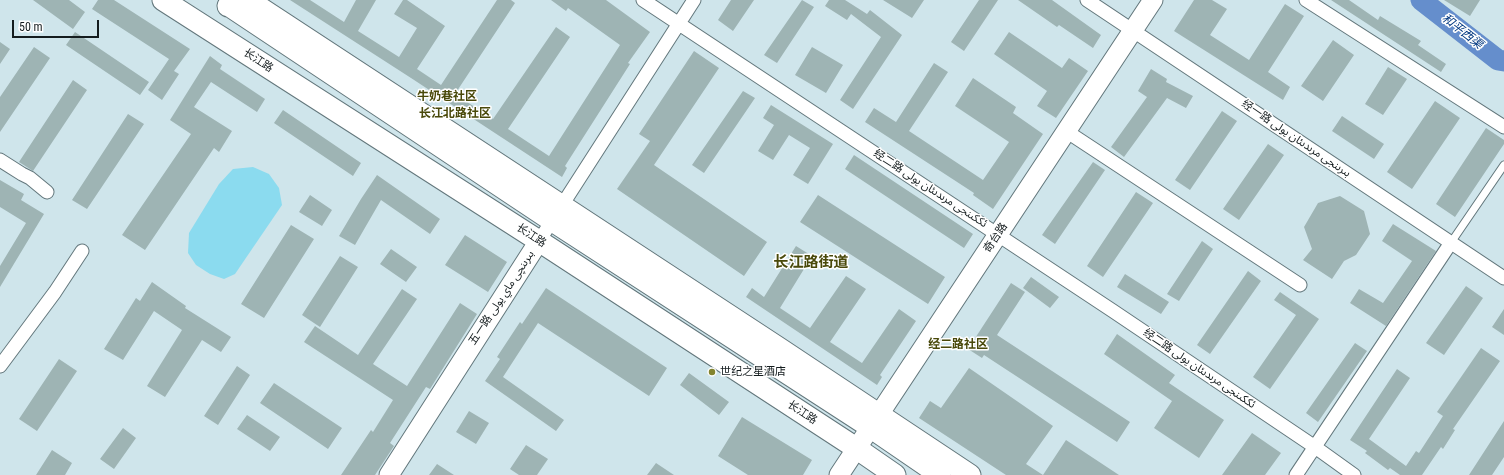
<!DOCTYPE html>
<html>
<head>
<meta charset="utf-8">
<style>
  body { margin:0 }
  #map { position:relative; width:1504px; height:475px; overflow:hidden; background:#cfe5eb; font-family:"Roboto Condensed",sans-serif }
  canvas { display:block }
  .scale { position:absolute; left:12px; top:20px; width:87px; height:18px; box-sizing:border-box; border:2px solid #141c1e; border-top:0; padding-left:5px; font-size:12px; line-height:14px; white-space:nowrap; color:#141c1e; -webkit-text-stroke:3px #fff; paint-order:stroke }
</style>
</head>
<body>
<div id="map">
<canvas width="1504" height="475"></canvas>
<div class="scale">50 m</div>
</div>
<script>
const ctx = document.querySelector('canvas').getContext('2d');
ctx.lineJoin = 'round';
function fillPath(path, color) { ctx.fillStyle = color; ctx.fill(path, 'evenodd'); }
const poly = rows => new Path2D(rows.map(r => 'M' + r).join(''));
function trace(path, color, width, dash) { ctx.strokeStyle = color; ctx.lineWidth = width; ctx.lineCap = dash ? 'butt' : 'round'; ctx.setLineDash(dash || []); ctx.stroke(path); }
function drawText(font, color, halo, rows, align = 'center') {
  ctx.font = font + ' "Roboto Condensed","Noto Sans Arabic","Noto Sans SC",sans-serif'; ctx.lineWidth = 3; ctx.setLineDash([]); ctx.textBaseline = 'middle'; ctx.strokeStyle = halo; ctx.fillStyle = color; for (const [text, x, y, turn = 0] of rows) {
    ctx.save(); ctx.translate(x, y); ctx.rotate((+turn || 0) * Math.PI / 180); ctx.textAlign = isNaN(turn) ? turn : align; if (halo) ctx.strokeText(text, 0, 0); ctx.fillText(text, 0, 0); ctx.restore();
  }
}
const green = poly([
  [253,167,269,174,279,188,282,205,235,274,224,279,210,274,196,265,188,253,189,233,219,184,233,169]
]);
const river = poly([
  [1421,0,1498,60,1504,61]
]);
const building = poly([
  [33,0,69,0,85,12,73,29],
  [98,0,114,0,190,49,174,71,179,74,162,100,148,90,169,59,92,9],
  [290,0,310,0,344,22,356,0,376,0,358,31,399,57,417,28,394,14,403,0,407,0,445,26,417,69,441,85,497,0,511,0,515,3,455,94,493,119,556,27,570,37,508,129,549,156,620,45,568,8,566,11,551,0,606,0,650,32,628,63,630,64,565,166,567,168,562,177,411,78],
  [731,0,754,0,733,31,718,20],
  [802,0,814,7,777,63,764,55],
  [829,0,845,0,867,14,870,10,902,35,853,109,840,100,881,37,851,14,847,20,825,6],
  [883,0,924,0,912,18],
  [979,0,998,0,964,51,951,42],
  [1018,0,1052,0,1101,35,1093,48,1059,25,1057,27],
  [1194,0,1212,0,1227,9,1210,35,1249,60,1285,4,1304,16,1268,72,1290,87,1283,100,1174,31],
  [1331,0,1349,0,1378,20,1380,16,1421,41,1418,45,1446,64,1441,72],
  [1444,0,1480,0,1470,16],
  [75,32,149,82,140,95,66,45],
  [1009,32,1062,68,1069,58,1088,71,1056,118,1037,106,1047,91,994,54],
  [1333,40,1354,55,1323,101,1301,86],
  [0,42,10,49,0,64],
  [34,47,50,58,0,132,0,97],
  [812,47,843,65,826,93,795,75],
  [694,51,719,68,654,165,767,242,744,276,617,189,650,141,639,134],
  [210,56,222,65,220,69,265,99,257,112,211,82,194,107,232,131,219,152,214,148,145,250,122,235,191,134,170,120],
  [934,63,948,72,909,131,983,180,1009,142,955,106,973,78,1016,107,1013,113,1043,134,993,209,973,195,974,193,865,122,874,108,896,122],
  [1388,67,1407,79,1383,115,1365,104],
  [1151,69,1167,79,1166,82,1193,96,1186,108,1167,98,1124,157,1111,147,1147,97,1138,91],
  [73,80,87,90,33,171,19,162],
  [743,91,755,98,704,173,692,165],
  [1435,101,1460,118,1412,189,1387,172],
  [771,105,833,144,808,184,793,175,810,148,789,135,773,160,758,151,774,125,763,118],
  [283,110,361,163,353,176,274,123],
  [1222,111,1237,121,1190,190,1175,180],
  [128,114,144,124,87,209,72,200],
  [1342,116,1384,144,1374,159,1332,131],
  [1486,128,1504,140,1504,144,1455,217,1436,204],
  [1268,144,1284,155,1239,220,1223,209],
  [854,155,973,234,964,248,845,169],
  [1093,162,1105,170,1055,244,1042,235],
  [377,175,440,219,430,234,381,200,355,245,339,236,361,199],
  [0,180,24,194,21,200,44,214,0,287,0,266,26,223,0,207],
  [1136,192,1153,203,1103,277,1087,266],
  [310,195,332,210,322,226,299,212],
  [818,195,945,277,928,304,800,222],
  [1340,196,1364,211,1370,234,1356,255,1344,261,1332,279,1303,260,1312,249,1304,227,1318,203],
  [1393,224,1436,251,1386,326,1350,303,1359,289,1383,303,1412,261,1382,241],
  [291,225,314,239,264,318,241,304],
  [465,235,507,262,488,292,445,265],
  [1202,241,1213,249,1179,301,1167,294],
  [796,246,812,256,780,308,810,328,846,276,866,289,830,342,862,363,899,309,916,321,880,375,882,377,877,385,746,297,752,288,764,297],
  [391,249,417,267,406,282,380,264],
  [340,256,358,267,320,327,302,315],
  [1248,271,1261,281,1210,354,1197,345],
  [1125,274,1169,302,1161,314,1117,287],
  [1031,277,1059,297,1050,308,1023,288],
  [152,282,186,306,185,308,231,337,221,352,202,340,165,397,147,386,182,330,154,311,123,360,104,349,136,298,140,301],
  [1011,283,1025,292,997,335,1130,422,1117,442,984,355,982,358,968,349],
  [1466,286,1483,298,1444,355,1426,343],
  [546,288,667,368,649,396,538,323,503,377,564,420,556,431,485,381,500,359,497,357,520,322,522,324],
  [402,289,417,299,373,364,407,386,460,303,477,314,430,389,426,387,390,443,394,446,375,475,341,475,371,430,373,432,393,400,304,342,315,326,358,355],
  [1280,292,1319,319,1270,389,1253,377,1296,315,1274,300],
  [1504,309,1504,335,1492,327],
  [1117,334,1175,375,1169,383,1224,420,1199,458,1154,428,1172,401,1104,354],
  [1355,343,1367,351,1318,422,1306,413],
  [1481,348,1500,361,1453,429,1455,430,1443,449,1441,447,1422,475,1400,475,1390,468,1388,470,1365,453,1367,451,1350,440,1397,369,1410,378,1369,439,1406,466,1416,451,1419,453,1443,416,1437,412],
  [59,359,77,371,37,431,19,419],
  [237,366,250,375,218,425,204,416],
  [969,368,1053,426,1026,464,1043,475,1006,475,919,418,930,401,941,408],
  [689,373,729,402,719,415,680,385],
  [274,383,342,428,328,449,260,403],
  [469,411,489,423,476,444,456,432],
  [247,415,280,437,270,451,237,429],
  [742,417,812,460,803,475,748,475,718,456],
  [1504,421,1504,457,1492,475,1469,475],
  [123,428,136,438,114,469,100,459],
  [1252,433,1281,453,1265,475,1222,475],
  [1066,440,1119,475,1043,475],
  [526,445,548,459,537,475,519,475,510,469],
  [52,450,72,463,65,475,36,475],
  [656,463,674,475,647,475],
  [437,464,454,475,429,475]
]);
const lane = poly([
  [1450,244,1504,165]
]);
const street = poly([
  [643,0,1113,311,1315,447,1354,475],
  [1087,0,1504,278],
  [1306,0,1504,127],
  [1066,131,1300,285],
  [0,160,22,174,30,178,47,192],
  [539,241,694,0],
  [0,366,55,292,82,251],
  [1296,475,1450,244]
]);
const secondary = poly([
  [389,475,539,241],
  [839,475,1153,0]
]);
const primary = poly([
  [163,0,539,241,856,448,895,475],
  [228,6,262,9,779,348,970,475],
  [231,7,551,220,870,427,940,475]
]);
const markers = [
  [712,372,4,"#82842e"]
];
const streetNames = [
  ["长江路",258,61,33],
  ["经一路 بىرىنجى مرىدىئان يولى",1296,139,34],
  ["经二路 ئككىنجى مرىدىئان يولى",930,189,33],
  ["长江路",531,236,33],
  ["奇台路",996,238,-56],
  ["五一路 بىرىنچى ماي يولى",502,298,-57],
  ["经二路 ئككىنجى مرىدىئان يولى",1199,369,34],
  ["长江路",802,413,33]
];
const poiNames = [
  ["世纪之星酒店",720,372]
];
const waterNames = [
  ["和平西渠",1462,32,38]
];
const neighbourhoodNames = [
  ["牛奶巷社区",447,97],
  ["长江北路社区",455,114],
  ["经二路社区",958,345]
];
const districtNames = [
  ["长江路街道",811,263]
];
fillPath(green, '#8bdbef');
trace(river, '#658ecc', 21);
fillPath(building, '#9eb4b4');
trace(lane, '#63777c', 9);
trace(street, '#63777c', 15);
trace(secondary, '#63777c', 21);
trace(primary, '#63777c', 23);
trace(lane, '#fff', 7);
trace(street, '#fff', 13);
trace(secondary, '#fff', 19);
trace(primary, '#fff', 21);
for (const [x, y, r, color] of markers) { const dot = new Path2D(); dot.arc(x, y, r, 0, 2 * Math.PI); ctx.fillStyle = color; ctx.fill(dot); trace(dot, '#fff', 1.5); }
drawText('11px', '#141c1e', '#fff', streetNames);
drawText('11px', '#141c1e', '#fff', poiNames, 'left');
drawText('italic 12px', '#003780', '#fff', waterNames);
drawText('bold 12px', '#49490a', '#fff', neighbourhoodNames);
drawText('bold 15px', '#49490a', '#fff', districtNames);
</script>
</body>
</html>
